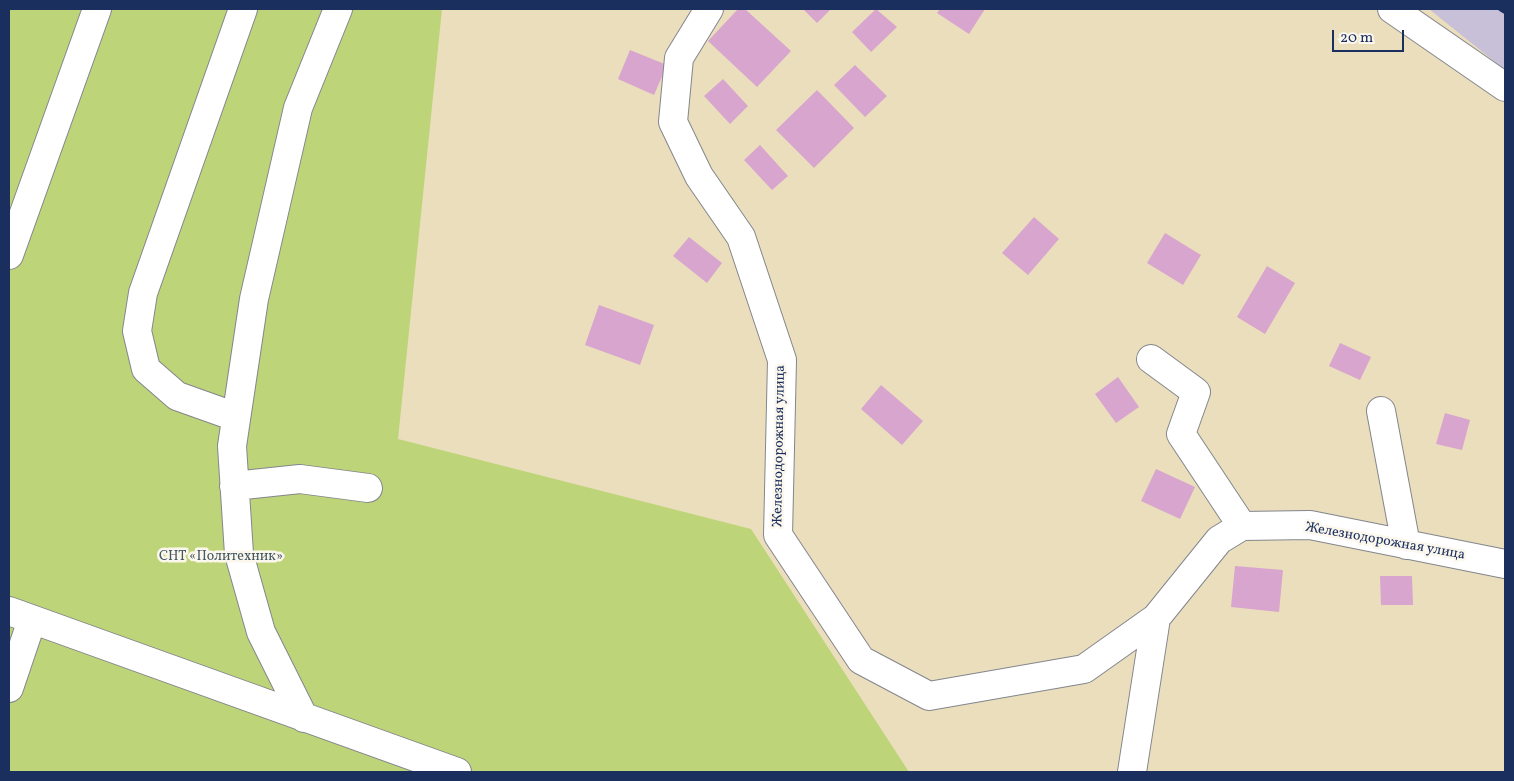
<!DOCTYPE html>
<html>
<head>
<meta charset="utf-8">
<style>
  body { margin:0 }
  #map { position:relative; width:1514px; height:781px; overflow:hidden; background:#ebdebc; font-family:Vollkorn,serif }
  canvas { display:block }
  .frame { position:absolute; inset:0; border:10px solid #1b2f5e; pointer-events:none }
  .scale { position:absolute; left:1332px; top:30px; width:72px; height:22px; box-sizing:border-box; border:2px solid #1b2f5e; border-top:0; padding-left:6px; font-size:15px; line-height:18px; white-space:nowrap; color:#1b2f5e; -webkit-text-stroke:4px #fbf7ec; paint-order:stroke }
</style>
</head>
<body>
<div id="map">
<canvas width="1514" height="781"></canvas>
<div class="frame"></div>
<div class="scale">20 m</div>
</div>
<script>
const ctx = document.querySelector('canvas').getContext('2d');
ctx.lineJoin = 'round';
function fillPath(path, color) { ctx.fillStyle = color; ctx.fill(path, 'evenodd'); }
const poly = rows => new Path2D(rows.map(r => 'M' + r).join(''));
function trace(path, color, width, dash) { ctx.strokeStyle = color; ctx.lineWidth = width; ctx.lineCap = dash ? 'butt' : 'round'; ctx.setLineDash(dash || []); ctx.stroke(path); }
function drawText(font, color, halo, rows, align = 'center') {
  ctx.font = font + ' Vollkorn,serif'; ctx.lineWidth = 5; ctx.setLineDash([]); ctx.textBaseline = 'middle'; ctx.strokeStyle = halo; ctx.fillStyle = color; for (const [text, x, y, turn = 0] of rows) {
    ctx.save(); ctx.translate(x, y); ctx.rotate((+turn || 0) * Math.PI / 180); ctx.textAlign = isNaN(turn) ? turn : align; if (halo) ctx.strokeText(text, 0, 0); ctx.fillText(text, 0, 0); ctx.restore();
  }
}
const industrial = poly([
  [1429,9,1505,9,1505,70]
]);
const green = poly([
  [9,9,442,9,398,439,751,529,909,772,9,772]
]);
const building = poly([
  [738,9,745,9,791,51,757,87,708,41],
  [803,9,831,9,817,23],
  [876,9,897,27,871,52,852,32],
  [940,9,985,9,969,34,937,13],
  [630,50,667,65,654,95,618,79],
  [855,65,887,96,865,117,834,85],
  [723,79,748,106,730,124,704,96],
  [817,90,854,128,814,168,776,130],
  [760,145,788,176,772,190,744,160],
  [1034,217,1059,239,1028,275,1002,253],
  [1165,233,1201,255,1183,285,1147,263],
  [689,237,722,263,707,283,673,256],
  [1267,266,1295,283,1265,334,1237,317],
  [599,305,654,325,640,365,585,345],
  [1340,343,1371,357,1360,380,1329,366],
  [1118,377,1139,407,1116,423,1095,394],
  [881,385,923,421,902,445,861,409],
  [1445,413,1470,420,1462,450,1436,444],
  [1156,469,1195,487,1180,519,1141,501],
  [1235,566,1283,570,1279,612,1231,607],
  [1380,576,1412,576,1413,605,1381,605]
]);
const minor = poly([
  [709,9,679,58,673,122,699,176,741,237,782,360,778,535,861,660,929,696,1084,669,1156,618],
  [1392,9,1505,87],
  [9,255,97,9],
  [1151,359,1196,392,1181,434,1242,526],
  [1381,411,1406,545],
  [236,417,177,396,146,369,137,331,143,293,243,9],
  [234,486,300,479,368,488],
  [9,611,457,772],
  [9,688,32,620],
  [304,718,261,632,239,554,232,446,254,299,298,108,338,9],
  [1132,772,1156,618,1219,540,1242,526,1310,525,1505,564]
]);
const rail = poly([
  [1500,9,1505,12]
]);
const streetNames = [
  ["Железнодорожная улица",780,446,-89],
  ["Железнодорожная улица",1385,542,10]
];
const parkNames = [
  ["СНТ «Политехник»",221,557]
];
fillPath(industrial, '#c8bfd8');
fillPath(green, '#bed478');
fillPath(building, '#d7a5ce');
trace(minor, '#83868d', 30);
trace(minor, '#fff', 28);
trace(rail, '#1b2f5e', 4);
drawText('14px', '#1b2f5e', '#fbf7ec', streetNames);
drawText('14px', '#445864', '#fbf7ec', parkNames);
</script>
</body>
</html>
